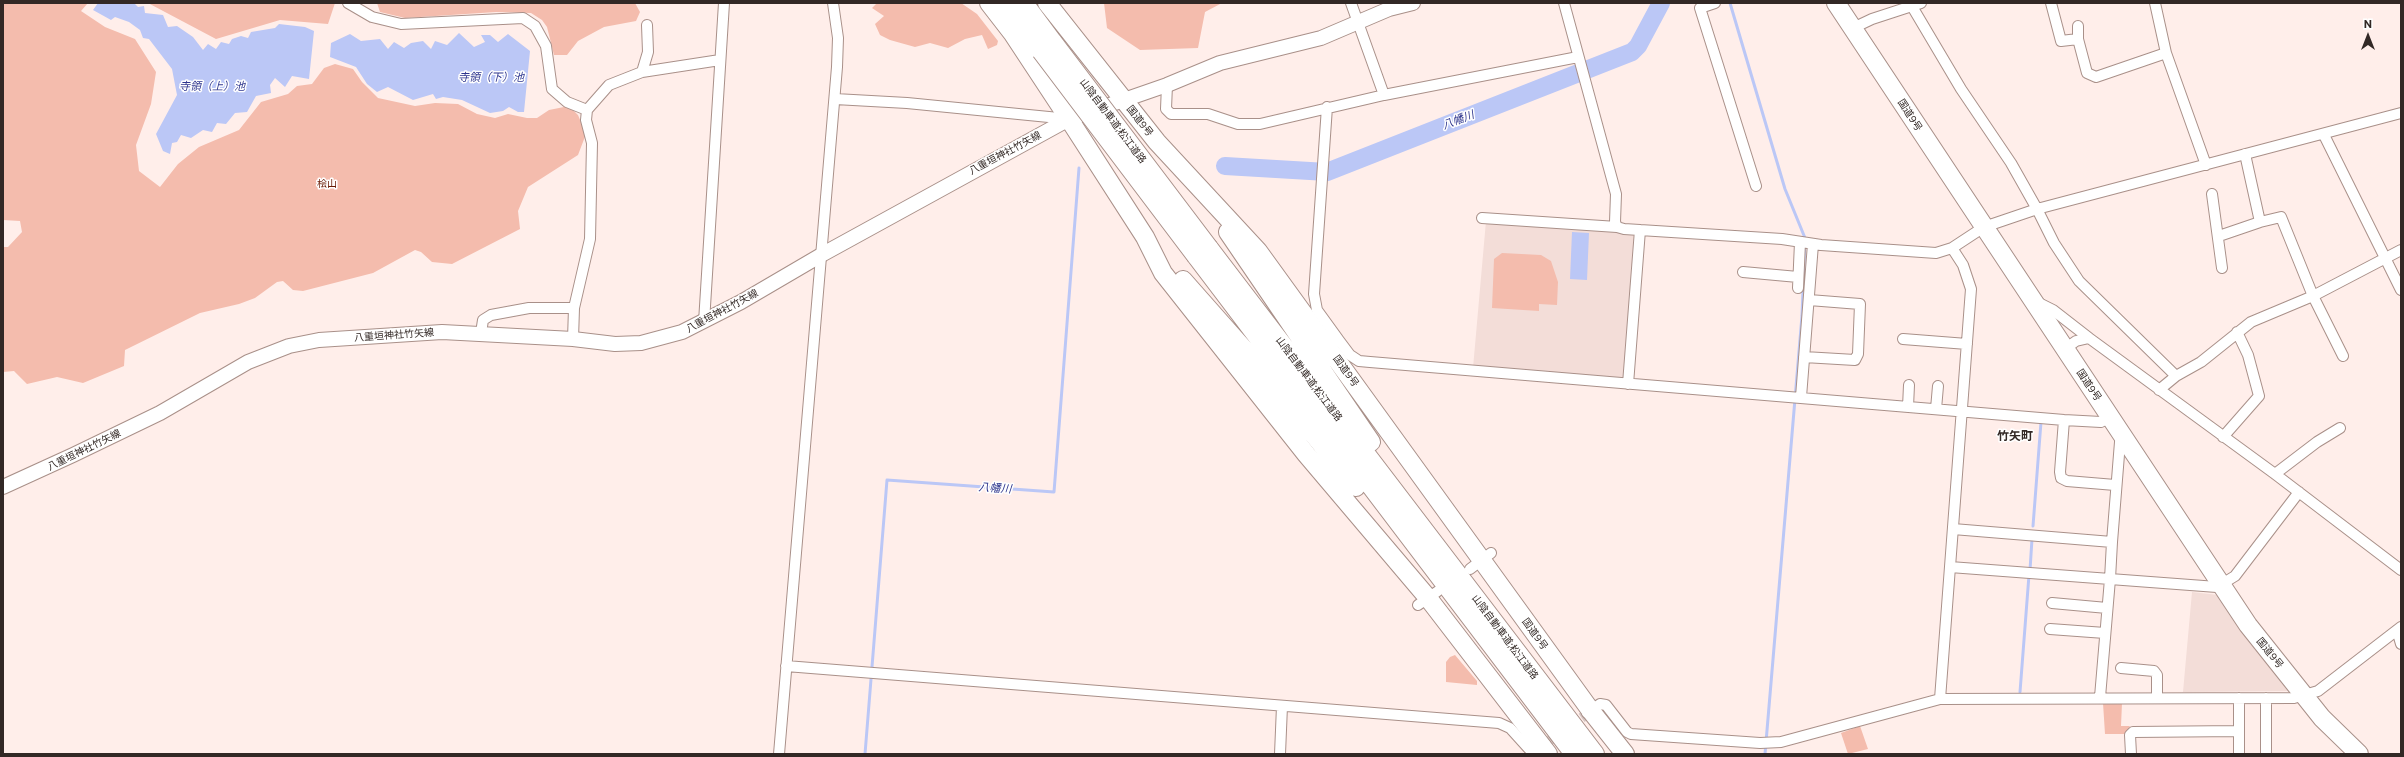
<!DOCTYPE html>
<html>
<head>
<meta charset="utf-8">
<style>
  body { margin:0 }
  #map { position:relative; width:2404px; height:757px; overflow:hidden; background:#ffeeea; font-family:Commissioner,sans-serif }
  canvas { display:block }
  .frame { position:absolute; inset:0; border:4px solid #322825; pointer-events:none }
  .north { position:absolute; left:2348px; top:16px; width:40px; height:40px; -webkit-text-stroke:3px #fff; paint-order:stroke; rotate:0deg; font-size:11px; font-weight:700; line-height:16px; text-align:center; color:#322825 }
  .north::after { content:''; display:block; margin:auto; width:14px; height:18px; background:#322825; clip-path:polygon(50% 0,100% 100%,50% 72%,0 100%) }
</style>
</head>
<body>
<div id="map">
<canvas width="2404" height="757"></canvas>
<div class="frame"></div>
<div class="north">N</div>
</div>
<script>
const ctx = document.querySelector('canvas').getContext('2d');
ctx.lineJoin = 'round';
function fillPath(path, color) { ctx.fillStyle = color; ctx.fill(path, 'evenodd'); }
const poly = rows => new Path2D(rows.map(r => 'M' + r).join(''));
function trace(path, color, width, dash) { ctx.strokeStyle = color; ctx.lineWidth = width; ctx.lineCap = dash ? 'butt' : 'round'; ctx.setLineDash(dash || []); ctx.stroke(path); }
function drawText(font, color, halo, rows, align = 'center') {
  ctx.font = font + ' Commissioner,"Noto Sans JP",sans-serif'; ctx.lineWidth = 3; ctx.setLineDash([]); ctx.textBaseline = 'middle'; ctx.strokeStyle = halo; ctx.fillStyle = color; for (const [text, x, y, turn = 0] of rows) {
    ctx.save(); ctx.translate(x, y); ctx.rotate((+turn || 0) * Math.PI / 180); ctx.textAlign = isNaN(turn) ? turn : align; if (halo) ctx.strokeText(text, 0, 0); ctx.fillText(text, 0, 0); ctx.restore();
  }
}
const built = poly([
  [1486,221,1634,234,1624,378,1622,379,1473,368],
  [2192,592,2218,595,2288,691,2183,692]
]);
const green = poly([
  [3,3,88,3,81,11,105,27,135,39,156,72,151,104,136,145,139,171,160,187,178,164,199,147,239,130,261,102,288,94,297,86,312,84,324,68,335,64,353,69,362,82,378,98,415,106,435,103,458,104,477,114,495,118,508,114,527,118,537,118,549,110,569,106,578,115,586,134,578,155,528,187,518,211,520,229,452,264,432,262,421,252,415,250,373,273,303,291,293,290,283,281,277,282,255,298,239,304,200,313,125,350,124,366,83,383,57,377,27,384,14,371,3,372,3,247,8,247,22,232,20,221,3,220],
  [148,3,335,3,328,24,280,20,216,39],
  [377,3,635,3,640,12,636,21,604,27,578,41,567,55,554,55,547,27,542,20,531,13,496,12,405,18,380,12],
  [877,3,961,3,977,14,998,41,997,45,988,49,982,35,965,39,948,48,930,43,915,47,890,40,880,35,875,24,884,16,872,8],
  [1104,3,1222,3,1205,12,1198,48,1140,50,1107,28],
  [1502,253,1541,255,1551,261,1558,282,1557,305,1539,304,1539,311,1492,308,1494,259],
  [1455,655,1477,681,1477,685,1446,682,1446,662,1450,657],
  [2103,703,2122,703,2121,726,2130,726,2125,734,2105,734],
  [1860,726,1868,749,1848,754,1841,733]
]);
const water = poly([
  [98,3,134,3,138,7,144,6,145,13,163,15,168,27,177,26,193,37,203,50,208,44,216,49,221,42,229,44,232,39,241,36,248,38,251,32,275,28,279,24,305,27,314,31,309,79,292,76,285,87,275,78,270,85,271,93,256,96,247,112,235,113,226,124,217,123,212,132,203,130,191,138,181,135,177,142,172,143,170,154,163,151,156,134,177,95,172,69,149,39,143,38,140,30,129,22,115,17,111,20,93,10],
  [459,33,474,47,485,42,481,35,490,35,498,42,508,34,530,51,524,112,518,112,509,107,503,111,490,113,462,100,443,97,436,99,433,94,413,100,388,87,377,92,367,84,356,67,330,57,331,43,350,34,361,41,380,39,388,49,394,42,404,48,411,43,423,41,431,49,435,41,447,45],
  [1572,232,1589,233,1587,280,1570,279]
]);
const stream = poly([
  [1730,3,1785,189,1805,238,1802,316,1765,754],
  [2033,526,2041,422],
  [2030,570,2032,539],
  [2020,692,2029,575],
  [865,754,887,480,1054,492,1079,168]
]);
const river = poly([
  [1225,166,1327,172,1632,52,1638,46,1661,3]
]);
const streetTunnel = poly([
  [1545,744,1587,714]
]);
const street = poly([
  [348,3,372,17,401,24,523,18,535,26,546,46,552,89,567,102,587,110,609,85,642,72,720,60],
  [1351,3,1384,95],
  [1564,3,1616,194,1615,222,1617,227,1624,229,1782,239,1821,245,1936,253,1952,248,1984,227,2037,209,2401,113],
  [1715,3,1700,8,1756,186],
  [1910,3,1961,89,2011,163,2037,209,2054,243,2079,281,2176,376],
  [2051,3,2061,41,2078,39],
  [2078,26,2078,39,2087,73,2096,77,2166,53,2155,3],
  [1853,28,1872,19,1921,3],
  [2166,53,2206,165],
  [642,72,648,52,647,25],
  [1167,85,1166,109,1171,114,1208,114,1238,124,1260,124,1384,95,1578,57],
  [835,99,907,103,1069,119],
  [1327,107,1314,294,1317,310,1338,339,1333,343],
  [2324,135,2401,290],
  [2212,194,2222,268],
  [1482,218,1617,227],
  [2260,222,2281,217,2313,296,2343,356],
  [2219,236,2260,222,2245,154],
  [1743,272,1798,277],
  [1798,288,1800,242],
  [2037,302,2053,310,2089,338,2076,341,2065,349],
  [704,322,724,3],
  [481,333,483,320,491,315,529,308,574,308],
  [2089,338,2275,474,2401,570],
  [573,339,574,308,590,239,592,143,586,120,587,110],
  [1338,339,1350,355,1359,361,1370,362,2064,420,2101,422,2111,417],
  [1903,339,1967,344],
  [1804,357,1855,360,1858,354,1860,304,1809,300],
  [1628,384,1640,230],
  [2159,390,2176,376,2201,362,2251,322,2313,296,2401,250],
  [1801,397,1813,244],
  [1908,407,1909,385],
  [1936,409,1938,386],
  [2064,420,2060,472,2061,478,2067,481,2115,485],
  [2223,437,2259,396,2248,355,2237,332],
  [2275,474,2317,442,2340,428],
  [1953,529,2112,542,2120,442,2124,437],
  [2112,542,2110,579,2217,587,2235,576,2299,492],
  [1950,567,2110,579,2100,697],
  [1470,569,1491,553],
  [2052,603,2107,608],
  [1418,605,1438,591],
  [2050,629,2105,633],
  [2397,630,2401,644],
  [786,666,1499,723,1510,728,1529,749,1537,749,1545,744],
  [2121,668,2154,671,2157,675,2157,697],
  [2239,698,2239,754],
  [2266,698,2266,754],
  [1940,699,1971,289,1963,265,1952,248],
  [1587,713,1600,704,1606,705,1627,732,1631,734,1760,743,1781,742,1940,699,2294,698,2318,691,2401,627],
  [779,754,837,67,838,38,833,3],
  [1280,754,1282,706],
  [2131,754,2130,735,2133,732,2239,731]
]);
const secondary = poly([
  [3,487,73,455,160,413,248,362,289,346,319,340,442,332,573,339,615,344,641,343,682,332,741,302,823,254,1069,119,1167,85,1220,63,1321,38,1389,9,1413,3]
]);
const highway = poly([
  [989,3,1013,34,1069,119,1145,237,1163,273,1306,454,1428,598,1548,754],
  [1005,3,1041,51],
  [1024,3,1053,42],
  [1047,3,1157,142,1258,251,1591,711,1625,754],
  [1836,3,2248,625,2322,718,2359,754],
  [1228,232,1371,442],
  [1209,248,1595,754],
  [1196,256,1574,754],
  [1183,280,1251,357,1356,487]
]);
const highwayBridge = poly([
  [1053,42,1209,248],
  [1041,51,1196,256]
]);
const streetNames = [
  ["国道9号",1910,115,57],
  ["山陰自動車道;松江道路",1113,121,53],
  ["国道9号",1140,121,52],
  ["八重垣神社竹矢線",1005,153,-28],
  ["八重垣神社竹矢線",722,311,-28],
  ["八重垣神社竹矢線",394,335,-4],
  ["国道9号",1346,371,54],
  ["山陰自動車道;松江道路",1309,379,53],
  ["国道9号",2089,385,56],
  ["八重垣神社竹矢線",84,450,-26],
  ["国道9号",1535,634,54],
  ["山陰自動車道;松江道路",1505,637,53],
  ["国道9号",2270,653,51]
];
const parkNames = [
  ["桧山",327,184]
];
const waterNames = [
  ["寺領（下）池",491,77],
  ["寺領（上）池",212,86],
  ["八幡川",1458,120,-21],
  ["八幡川",995,488,4]
];
const quarterNames = [
  ["竹矢町",2015,436]
];
fillPath(built, '#f3ddd8');
fillPath(green, '#f4bcad');
fillPath(water, '#bbc7f6');
trace(stream, '#bbc7f6', 3);
trace(river, '#bbc7f6', 18);
trace(streetTunnel, '#d6c6c3', 10, [10, 5]);
trace(street, '#a99089', 12);
trace(secondary, '#a99089', 16);
trace(highway, '#a99089', 20);
trace(street, '#fff', 10);
trace(secondary, '#fff', 14);
trace(highway, '#fff', 18);
trace(highwayBridge, '#a99089', 20, []);
trace(highwayBridge, '#fff', 18);
drawText('10px', '#322825', '#fff', streetNames);
drawText('10px', '#661802', '#fff', parkNames);
drawText('italic 11px', '#2f368e', '#fff', waterNames);
drawText('bold 12px', '#322825', '#fff', quarterNames);
</script>
</body>
</html>
